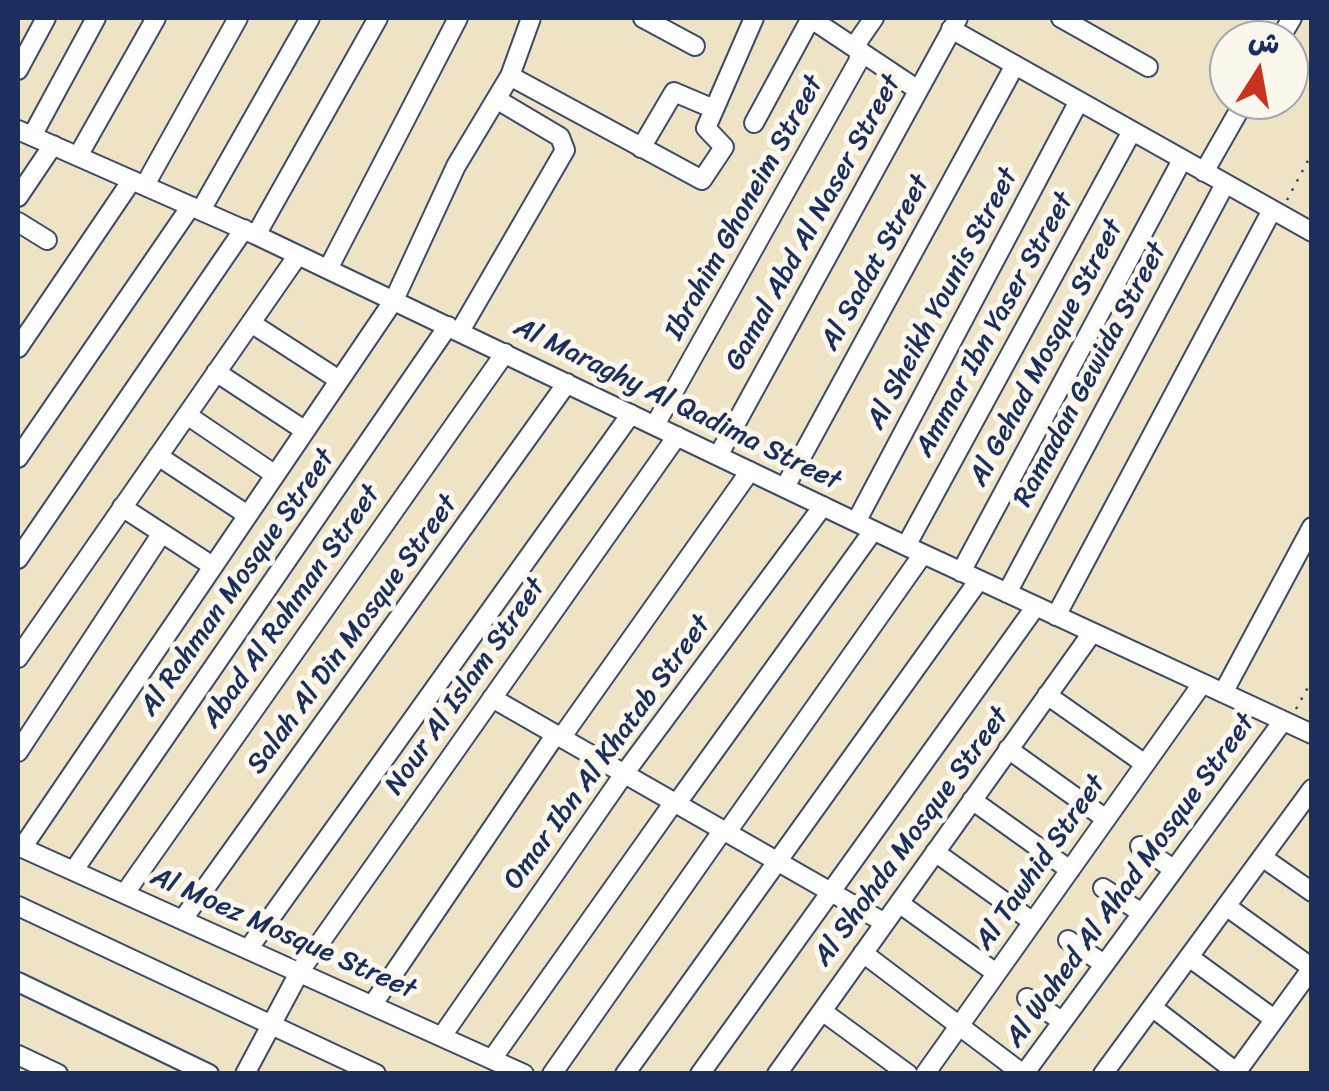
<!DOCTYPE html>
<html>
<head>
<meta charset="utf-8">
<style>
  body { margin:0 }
  #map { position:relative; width:1329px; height:1091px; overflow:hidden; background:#eee4c5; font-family:Sriracha,"Playpen Sans Arabic",sans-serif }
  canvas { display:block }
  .frame { position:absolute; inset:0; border:20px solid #1b2f5e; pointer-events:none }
  .north { position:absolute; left:1209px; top:20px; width:100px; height:100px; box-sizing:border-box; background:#fbf7ec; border:2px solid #a1a7b3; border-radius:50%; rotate:11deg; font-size:28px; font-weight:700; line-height:40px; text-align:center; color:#1b2f5e }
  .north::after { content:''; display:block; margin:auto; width:35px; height:45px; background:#c8321e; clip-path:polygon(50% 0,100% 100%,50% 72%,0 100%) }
</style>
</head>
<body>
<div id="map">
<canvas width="1329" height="1091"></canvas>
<div class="frame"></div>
<div class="north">ش</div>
</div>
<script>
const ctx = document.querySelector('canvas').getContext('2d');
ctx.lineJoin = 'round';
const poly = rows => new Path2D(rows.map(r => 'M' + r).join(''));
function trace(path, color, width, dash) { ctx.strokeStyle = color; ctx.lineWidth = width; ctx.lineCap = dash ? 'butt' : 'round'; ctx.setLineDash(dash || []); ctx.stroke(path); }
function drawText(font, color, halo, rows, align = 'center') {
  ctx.font = font + ' Sriracha,sans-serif'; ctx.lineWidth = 10; ctx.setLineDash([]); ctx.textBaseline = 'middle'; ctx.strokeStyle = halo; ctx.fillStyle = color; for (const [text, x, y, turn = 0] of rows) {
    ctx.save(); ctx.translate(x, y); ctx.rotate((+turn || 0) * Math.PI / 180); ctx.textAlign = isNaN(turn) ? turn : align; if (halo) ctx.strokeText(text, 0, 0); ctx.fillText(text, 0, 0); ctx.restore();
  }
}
const path = poly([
  [1287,200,1312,153],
  [1296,709,1312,680]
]);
const minor = poly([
  [643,18,695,46],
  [810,18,918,90],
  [1061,18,1148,67],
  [951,29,1312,232],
  [1279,40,1292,18],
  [18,70,46,18],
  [510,76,702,180,724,147,706,128,754,18],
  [754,123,811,18],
  [18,130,256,235,906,546,1312,734],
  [32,136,96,18],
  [641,148,674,92,714,109],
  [78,156,156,18],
  [1204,172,1245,100],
  [145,185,238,18],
  [18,197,53,145],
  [201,210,310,18],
  [18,222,47,240],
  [256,235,378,18],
  [328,269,458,18],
  [251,323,339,380],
  [460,331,565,150,560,137,496,99],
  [18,348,132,180],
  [216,372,304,430],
  [187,415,274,474],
  [655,425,859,60,858,41,874,18],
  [158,456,246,514],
  [718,456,958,18],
  [18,458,191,206],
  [785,487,1015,65],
  [122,507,211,565],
  [856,522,1079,101],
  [906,546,1132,131],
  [18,559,244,229],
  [961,572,1182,160],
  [1007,593,1225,184],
  [1056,616,1272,210],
  [18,658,298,255],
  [1223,693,1312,527],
  [1047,695,1145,764],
  [492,698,885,923],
  [561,738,750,471],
  [1008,749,1106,819],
  [18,752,162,533],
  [972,800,1070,870],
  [677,803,873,531],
  [727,832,923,554],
  [18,846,524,1074],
  [1140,846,1173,869],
  [22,848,394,300,456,166,510,76,531,18],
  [935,852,1033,922],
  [1262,857,1312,892],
  [74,870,448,326],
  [1103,888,1142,913],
  [125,893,505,353],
  [899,903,996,973],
  [18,906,376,1074],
  [1226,906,1312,968],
  [183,919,567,383],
  [1068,940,1104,964],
  [249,948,631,414],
  [863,953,1023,1074],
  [1189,957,1274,1019],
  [18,982,209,1074],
  [1027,998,1062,1021],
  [373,1004,556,734],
  [1152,1007,1236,1072],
  [822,1011,908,1074],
  [442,1036,624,774,823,506],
  [18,1055,58,1074],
  [492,1059,674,802],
  [245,1074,300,971,677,436],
  [552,1074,723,830],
  [625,1074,979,580],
  [700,1074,1036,606],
  [777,1074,1092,633],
  [925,1074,1202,684],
  [1024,1074,1283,721],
  [1103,1074,1312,789],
  [1235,1074,1312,968]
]);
const streetNames = [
  ["Ibrahim Ghoneim Street",745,208,-61],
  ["Gamal Abd Al Naser Street",814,223,-61],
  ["Al Sadat Street",876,263,-61],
  ["Al Sheikh Younis Street",943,299,-62],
  ["Ammar Ibn Yaser Street",995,325,-61],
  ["Al Gehad Mosque Street",1047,353,-62],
  ["Ramadan Gewida Street",1091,375,-62],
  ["Al Maraghy Al Qadima Street",677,405,26],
  ["Al Rahman Mosque Street",238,583,-55],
  ["Abad Al Rahman Street",292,607,-55],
  ["Salah Al Din Mosque Street",353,635,-54],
  ["Nour Al Islam Street",466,687,-55],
  ["Omar Ibn Al Khatab Street",608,753,-54],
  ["Al Shohda Mosque Street",912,837,-54],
  ["Al Tawhid Street",1041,863,-55],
  ["Al Wahed Al Ahad Mosque Street",1131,881,-54],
  ["Al Moez Mosque Street",283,934,24]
];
trace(minor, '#3b4a6d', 22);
trace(path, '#3b4a6d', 2.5, [2.5, 8]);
trace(minor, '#fff', 18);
drawText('28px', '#1b2f5e', '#fbf7ec', streetNames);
</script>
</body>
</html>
